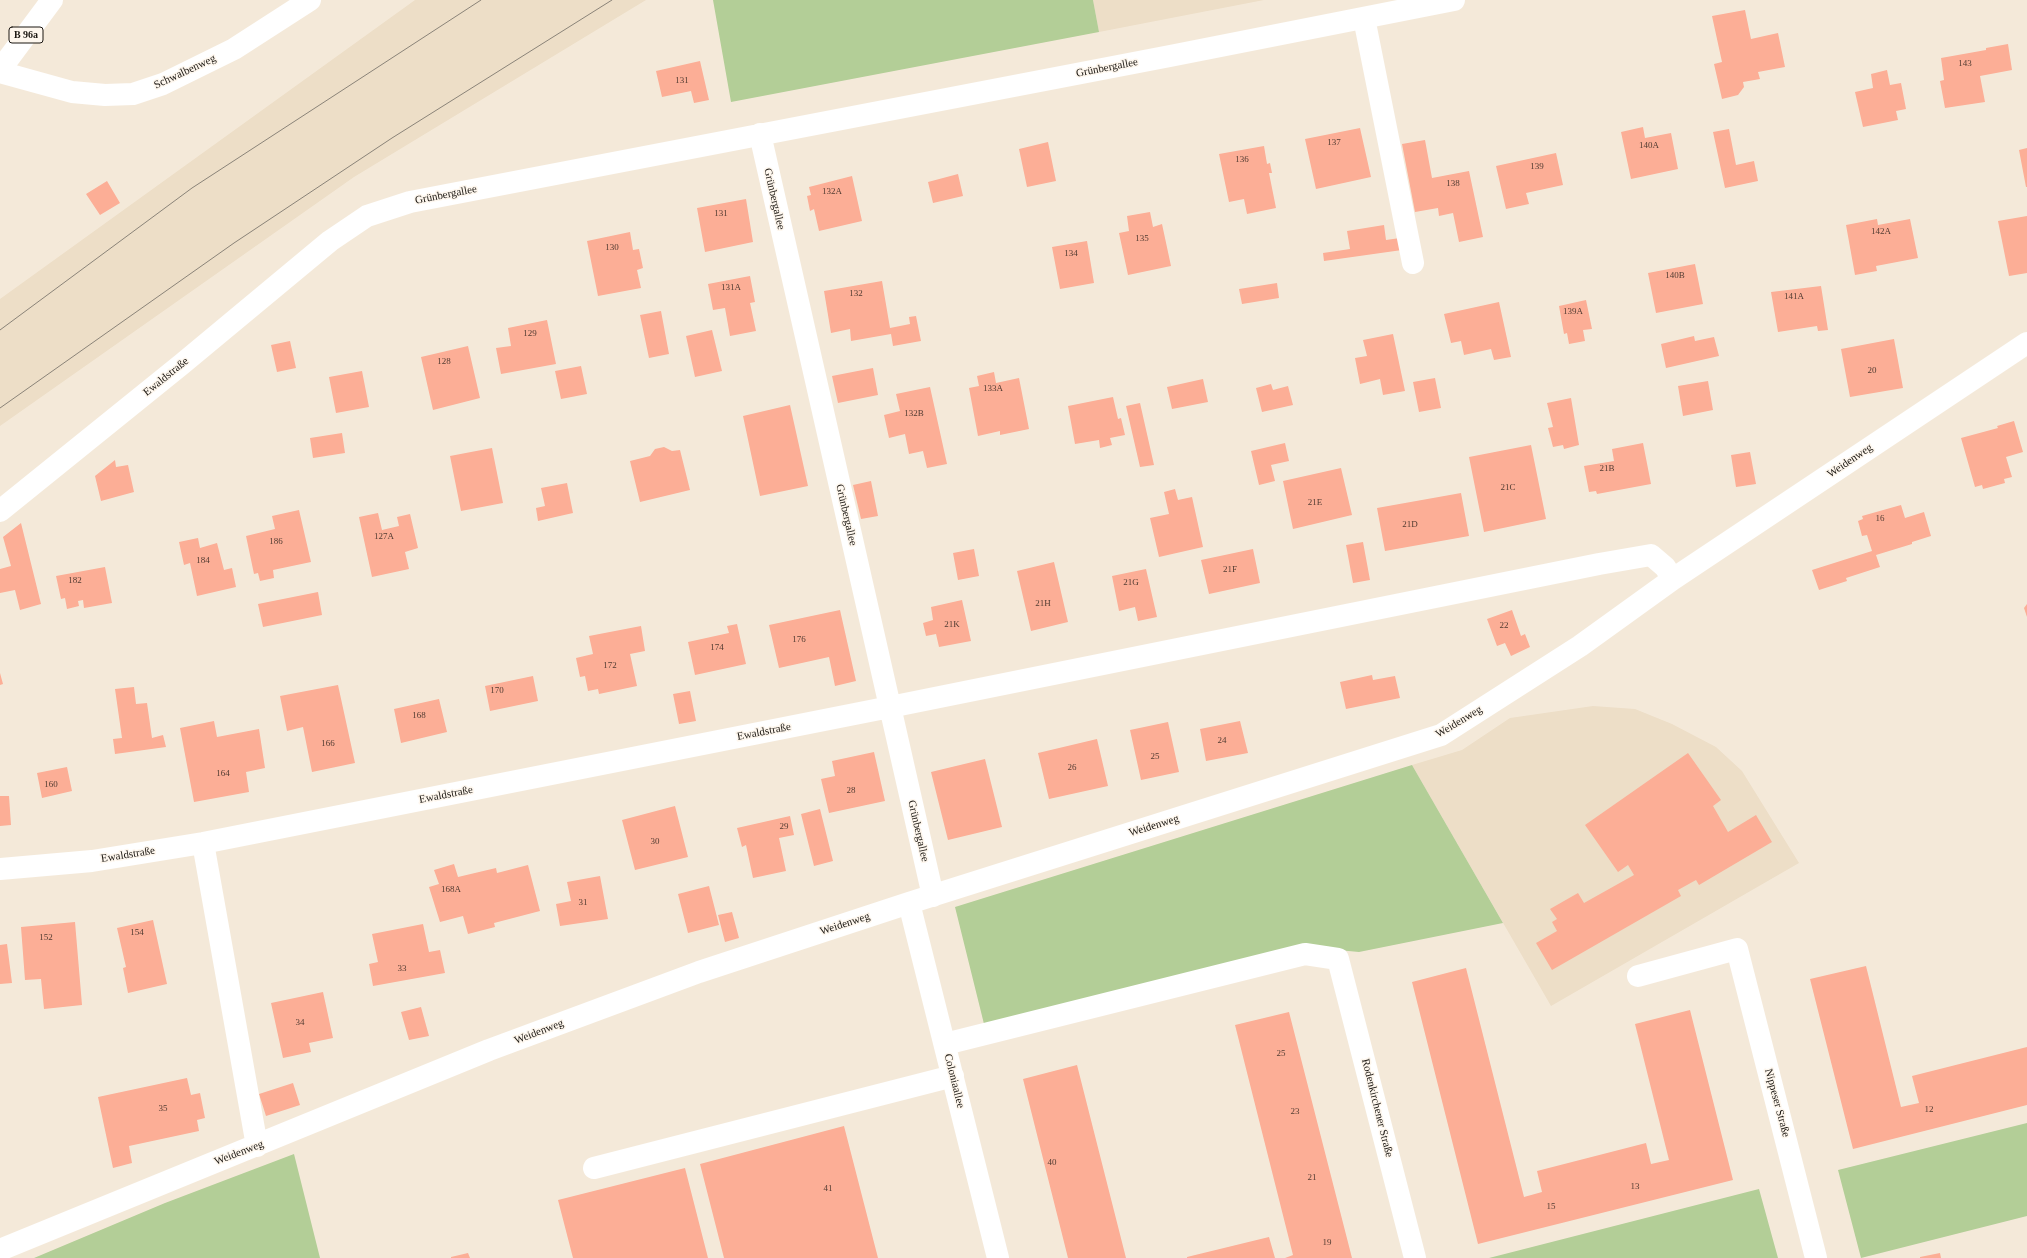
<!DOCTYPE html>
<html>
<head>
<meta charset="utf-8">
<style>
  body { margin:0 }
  canvas { display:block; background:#f4e9d9 }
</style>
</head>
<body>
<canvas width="2027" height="1258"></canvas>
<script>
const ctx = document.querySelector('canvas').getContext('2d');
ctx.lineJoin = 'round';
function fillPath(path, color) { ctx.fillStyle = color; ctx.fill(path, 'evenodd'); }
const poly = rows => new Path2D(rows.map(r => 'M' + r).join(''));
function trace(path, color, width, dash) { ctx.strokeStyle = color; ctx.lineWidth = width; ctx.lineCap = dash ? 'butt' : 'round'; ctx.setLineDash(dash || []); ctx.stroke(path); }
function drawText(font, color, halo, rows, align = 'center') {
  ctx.font = font + ' Georgia,serif'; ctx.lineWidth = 3; ctx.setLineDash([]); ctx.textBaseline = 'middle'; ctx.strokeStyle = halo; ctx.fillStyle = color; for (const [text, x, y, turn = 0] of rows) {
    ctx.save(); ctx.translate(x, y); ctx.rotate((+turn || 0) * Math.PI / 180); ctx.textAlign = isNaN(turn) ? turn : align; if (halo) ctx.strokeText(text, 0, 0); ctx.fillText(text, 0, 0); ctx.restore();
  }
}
const built = poly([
  [415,0,646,0,354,177,0,426,0,299],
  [1093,0,1264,0,1099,32],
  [1593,706,1635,709,1672,724,1716,747,1742,771,1799,863,1551,1006,1412,765,1462,750,1510,718]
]);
const green = poly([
  [713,0,1093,0,1099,32,731,102],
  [1412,765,1503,923,1359,952,1306,947,984,1024,955,907],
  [2027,1123,2027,1216,1861,1258,1838,1170],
  [294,1154,320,1258,34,1258,165,1203],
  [1759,1189,1778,1258,1489,1258]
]);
const building = poly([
  [1745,10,1751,39,1778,33,1785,67,1758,72,1760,79,1743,82,1744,87,1738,95,1722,99,1714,64,1722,62,1712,16],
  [2008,44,2012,70,1980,76,1985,102,1945,108,1940,81,1944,80,1941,58,1986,50,1986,48],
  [700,61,709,100,694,103,691,91,662,97,656,71],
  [1887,70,1890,85,1901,83,1906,109,1896,111,1898,120,1863,127,1855,92,1873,88,1871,74],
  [1643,127,1645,138,1671,133,1678,169,1631,179,1621,132],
  [1360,128,1371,177,1316,189,1305,139],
  [1729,129,1736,165,1754,161,1758,181,1725,188,1713,132],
  [1425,140,1432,178,1469,171,1483,237,1459,242,1453,213,1439,216,1438,208,1415,212,1402,144],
  [1048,142,1056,181,1027,187,1019,149],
  [1264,146,1267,164,1270,163,1272,173,1269,173,1276,208,1247,214,1244,199,1229,202,1219,154],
  [2027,148,2027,187,2026,187,2019,150],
  [1556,153,1563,185,1526,193,1529,204,1506,209,1496,166],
  [958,174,963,196,933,203,928,182],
  [852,176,862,221,819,231,814,209,810,211,807,196,811,195,809,187],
  [107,181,120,203,100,215,86,194],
  [746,199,753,242,705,252,697,208],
  [1150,212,1153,227,1162,224,1171,266,1128,275,1119,233,1129,231,1127,216],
  [2027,216,2027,273,2009,276,1998,221],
  [1877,219,1878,225,1910,219,1918,258,1876,266,1877,271,1855,275,1846,225],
  [1384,225,1386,240,1400,238,1402,250,1324,261,1323,253,1350,249,1347,231],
  [630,232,633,250,639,249,643,268,637,270,641,288,598,296,587,241],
  [1087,241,1094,283,1060,289,1052,247],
  [1695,264,1703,304,1656,313,1648,273],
  [750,276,755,302,750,303,756,331,730,336,725,308,713,310,708,284],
  [882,281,890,328,910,324,909,317,916,316,921,341,893,346,891,334,851,341,850,329,831,333,824,291],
  [1277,283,1279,298,1242,304,1239,289],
  [1821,286,1828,330,1818,331,1817,326,1778,332,1771,292],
  [1586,300,1592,329,1583,330,1585,341,1569,344,1567,333,1564,334,1559,306],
  [1499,302,1511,357,1494,360,1491,349,1464,355,1461,341,1451,343,1444,314],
  [661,311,669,354,649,358,640,315],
  [547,320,556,364,501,374,496,348,511,346,508,328],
  [712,330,722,371,695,377,686,336],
  [1393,334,1405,391,1383,395,1380,379,1360,384,1355,358,1367,356,1363,340],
  [1694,336,1695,341,1714,337,1719,356,1666,368,1661,344],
  [1894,339,1903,388,1850,397,1841,349],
  [290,341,296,368,277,372,271,345],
  [468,346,480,398,433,410,421,357],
  [581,366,587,394,561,399,555,371],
  [873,368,878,395,838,403,832,376],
  [362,371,369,407,336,413,329,377],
  [994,372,996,383,1019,378,1029,429,1000,435,1000,431,978,436,969,388,979,386,977,376],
  [1435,378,1441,408,1419,412,1413,382],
  [1203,379,1208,402,1172,409,1167,387],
  [1708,381,1713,410,1683,416,1678,386],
  [1271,384,1273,390,1288,386,1293,405,1262,412,1256,388],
  [930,387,947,464,927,468,923,451,909,454,905,434,889,438,884,415,900,411,896,394],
  [1113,397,1118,419,1121,418,1125,435,1110,438,1112,445,1100,448,1099,440,1075,444,1068,406],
  [1571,398,1579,445,1564,449,1563,445,1553,447,1548,428,1553,427,1547,403],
  [1140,403,1154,465,1140,467,1126,406],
  [790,405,808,486,760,496,743,416],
  [2014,421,2023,452,2006,457,2012,477,2004,479,2005,483,1983,489,1982,485,1975,487,1961,438,1998,428,1997,426],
  [342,433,345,453,313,458,310,438],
  [1285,443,1289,461,1271,465,1275,481,1259,485,1251,451],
  [1643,443,1651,484,1597,494,1596,491,1589,492,1584,466,1614,461,1612,449],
  [1531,445,1546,519,1484,532,1469,457],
  [664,447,672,451,680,450,690,490,640,502,630,461,650,456,655,449],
  [492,448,503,503,461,511,450,456],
  [1750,452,1756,484,1736,487,1731,455],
  [115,460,116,467,128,465,134,492,101,501,95,476],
  [1341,468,1352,515,1293,529,1283,481],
  [871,481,878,516,861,519,853,485],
  [567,483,573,513,538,521,536,508,545,506,541,488],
  [1175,489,1178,500,1192,497,1203,547,1159,557,1150,518,1169,514,1164,492],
  [1461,493,1469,536,1385,551,1377,508],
  [1901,505,1905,518,1924,512,1931,536,1912,542,1912,544,1876,555,1880,567,1846,578,1847,581,1819,590,1812,570,1872,551,1867,535,1862,536,1858,521,1863,519,1862,516],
  [299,510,311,562,273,570,274,578,260,581,258,573,254,574,246,536,275,529,272,516],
  [378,513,382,530,399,526,397,517,410,514,418,548,405,552,409,569,372,577,359,517],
  [21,523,41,604,20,610,15,590,0,593,0,569,11,566,3,537],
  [198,538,200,548,217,543,224,570,232,568,236,587,197,596,190,563,184,565,179,542],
  [1363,542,1370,580,1353,583,1346,545],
  [974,549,979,576,958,580,953,553],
  [1253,549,1260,583,1209,594,1201,560],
  [1054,562,1068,622,1031,631,1017,571],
  [105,567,112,603,84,608,83,600,78,601,79,606,67,609,65,598,61,599,56,576],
  [1146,569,1157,617,1138,621,1135,607,1119,611,1112,576],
  [318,592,322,615,263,627,258,604],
  [962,600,971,641,939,647,936,634,926,636,923,623,933,620,931,607],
  [2027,604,2027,617,2024,608],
  [840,610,856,681,835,686,829,657,779,668,769,625],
  [1512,610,1521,636,1525,634,1530,647,1511,656,1505,643,1497,646,1487,619],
  [737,624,746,664,695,675,688,642,729,633,727,626],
  [641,626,645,651,630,654,637,686,599,694,598,689,588,691,585,676,580,677,576,658,593,654,589,636],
  [0,673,3,684,0,685],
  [1372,675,1373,680,1395,676,1400,698,1346,709,1340,682],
  [533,676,538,701,490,711,485,686],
  [338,685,355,763,312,772,303,727,287,731,280,696],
  [134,687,136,704,147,703,152,738,163,735,166,747,115,754,113,739,122,738,115,689],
  [690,691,696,721,679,724,673,694],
  [439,699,447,732,401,743,394,709],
  [214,721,217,737,259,729,265,768,246,772,249,792,194,802,180,728],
  [1240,721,1248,753,1206,761,1200,729],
  [1168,722,1179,772,1141,780,1130,730],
  [1097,739,1108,786,1049,799,1038,753],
  [874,752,885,801,829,813,821,779,835,776,832,761],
  [1688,753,1721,800,1713,806,1728,832,1756,815,1772,842,1699,885,1696,880,1678,890,1681,896,1552,970,1536,943,1557,931,1552,922,1557,919,1550,909,1578,893,1584,903,1634,875,1628,865,1618,872,1585,825],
  [985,759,1002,827,948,840,931,772],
  [67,767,72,791,42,798,37,773],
  [0,796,9,796,11,825,0,826],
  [675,806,688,857,635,870,622,820],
  [820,809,833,861,814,866,801,814],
  [790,816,794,835,779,838,786,871,753,878,746,845,742,847,737,828],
  [454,864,458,877,496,868,497,873,528,865,540,911,494,923,495,927,468,934,463,916,440,922,429,887,439,884,434,870],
  [600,876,608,919,560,926,556,904,571,901,567,882],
  [709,886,719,925,688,933,678,894],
  [732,912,739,938,725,942,718,915],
  [153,920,167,984,128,993,123,968,126,967,117,928],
  [75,922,82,1005,44,1009,41,979,25,980,21,927],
  [423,924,429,952,440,950,445,973,373,986,369,964,378,962,372,934],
  [7,944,12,983,0,984,0,945],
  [1866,966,1901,1107,1919,1103,1912,1076,2027,1047,2027,1105,1853,1149,1810,979],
  [1466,968,1524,1197,1542,1192,1537,1171,1646,1143,1651,1164,1669,1160,1635,1024,1690,1010,1733,1180,1478,1244,1412,982],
  [323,992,333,1038,309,1043,311,1052,283,1058,271,1003],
  [421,1007,429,1036,409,1040,401,1012],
  [1289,1012,1352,1258,1285,1258,1293,1255,1235,1025],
  [1077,1065,1126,1258,1068,1258,1023,1079],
  [187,1078,191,1095,200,1093,205,1118,197,1120,199,1131,129,1146,132,1163,113,1168,98,1097],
  [293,1083,300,1105,266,1116,259,1094],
  [844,1126,878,1258,724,1258,700,1164],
  [685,1168,708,1258,573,1258,558,1200],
  [1269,1237,1275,1258,1187,1258,1187,1257],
  [468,1253,470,1258,451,1258,451,1257],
  [1940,1253,1941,1258,1920,1258,1920,1257]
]);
const minor = poly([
  [1364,18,1413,263],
  [0,72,72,92,105,95,133,94,163,84,234,49,310,0],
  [760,134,933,896],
  [0,511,182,364,330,241,367,216,410,202,1170,56,1454,0],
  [203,843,257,1146],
  [0,869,92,861,203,843,890,707,1599,564,1651,555,1665,567,1673,579],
  [909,903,998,1258],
  [1638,976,1737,949,1816,1258],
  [945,1044,1305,954,1338,959,1415,1258],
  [594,1168,953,1076],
  [0,1250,489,1050,699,972,909,903,1441,735,1580,646,1673,579,2027,343]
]);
const major = poly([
  [0,70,52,0]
]);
const tram = poly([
  [0,330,192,188,481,0],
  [0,408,234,243,392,138,612,0]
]);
const numberNames = [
  ["143",1965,64],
  ["131",682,81],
  ["137",1334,143],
  ["140A",1649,146],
  ["136",1242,160],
  ["139",1537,167],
  ["138",1453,184],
  ["132A",832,192],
  ["131",721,214],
  ["142A",1881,232],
  ["135",1142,239],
  ["130",612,248],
  ["134",1071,254],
  ["140B",1675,276],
  ["131A",731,288],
  ["132",856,294],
  ["141A",1794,297],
  ["139A",1573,312],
  ["129",530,334],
  ["128",444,362],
  ["20",1872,371],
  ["133A",993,389],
  ["132B",914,414],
  ["21B",1607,469],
  ["21C",1508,488],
  ["21E",1315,503],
  ["16",1880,519],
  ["21D",1410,525],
  ["127A",384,537],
  ["186",276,542],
  ["184",203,561],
  ["21F",1230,570],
  ["182",75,581],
  ["21G",1131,583],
  ["21H",1043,604],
  ["21K",952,625],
  ["22",1504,626],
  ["176",799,640],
  ["174",717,648],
  ["172",610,666],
  ["170",497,691],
  ["168",419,716],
  ["24",1222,741],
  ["166",328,744],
  ["25",1155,757],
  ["26",1072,768],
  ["164",223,774],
  ["160",51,785],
  ["28",851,791],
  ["29",784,827],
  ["30",655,842],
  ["168A",451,890],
  ["31",583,903],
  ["154",137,933],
  ["152",46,938],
  ["33",402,969],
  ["34",300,1023],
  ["25",1281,1054],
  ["35",163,1109],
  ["12",1929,1110],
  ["23",1295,1112],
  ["40",1052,1163],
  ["21",1312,1178],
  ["13",1635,1187],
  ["41",828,1189],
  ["15",1551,1207],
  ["19",1327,1243]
];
const shields = [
  [26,35,34]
];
const shieldNames = [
  ["B 96a",26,35]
];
const streetNames = [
  ["Grünbergallee",1107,68,-11],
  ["Schwalbenweg",185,72,-25],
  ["Grünbergallee",446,195,-11],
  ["Grünbergallee",774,199,77],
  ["Ewaldstraße",166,377,-39],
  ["Weidenweg",1850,461,-34],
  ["Grünbergallee",846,515,77],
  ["Weidenweg",1459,722,-31],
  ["Ewaldstraße",764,732,-11],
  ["Ewaldstraße",446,795,-11],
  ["Weidenweg",1154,826,-17],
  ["Grünbergallee",918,831,77],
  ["Ewaldstraße",128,855,-9],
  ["Weidenweg",845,924,-18],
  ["Weidenweg",539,1032,-21],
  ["Coloniaallee",954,1081,76],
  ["Nippeser Straße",1777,1103,75],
  ["Rodenkirchener Straße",1377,1108,76],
  ["Weidenweg",239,1153,-21]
];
fillPath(built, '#eddec7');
fillPath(green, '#b3ce97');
fillPath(building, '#fcae96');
trace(minor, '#fff', 22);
trace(major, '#fff', 22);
trace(tram, '#8a8378', 1);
drawText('9px', '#523c32', null, numberNames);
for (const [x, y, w] of shields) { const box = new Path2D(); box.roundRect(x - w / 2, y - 8, w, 16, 3); ctx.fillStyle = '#fef7ee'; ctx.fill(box); trace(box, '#1a1611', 1); }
drawText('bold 10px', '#1a1611', null, shieldNames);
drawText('11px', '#1a1611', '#fef7ee', streetNames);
</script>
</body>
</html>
